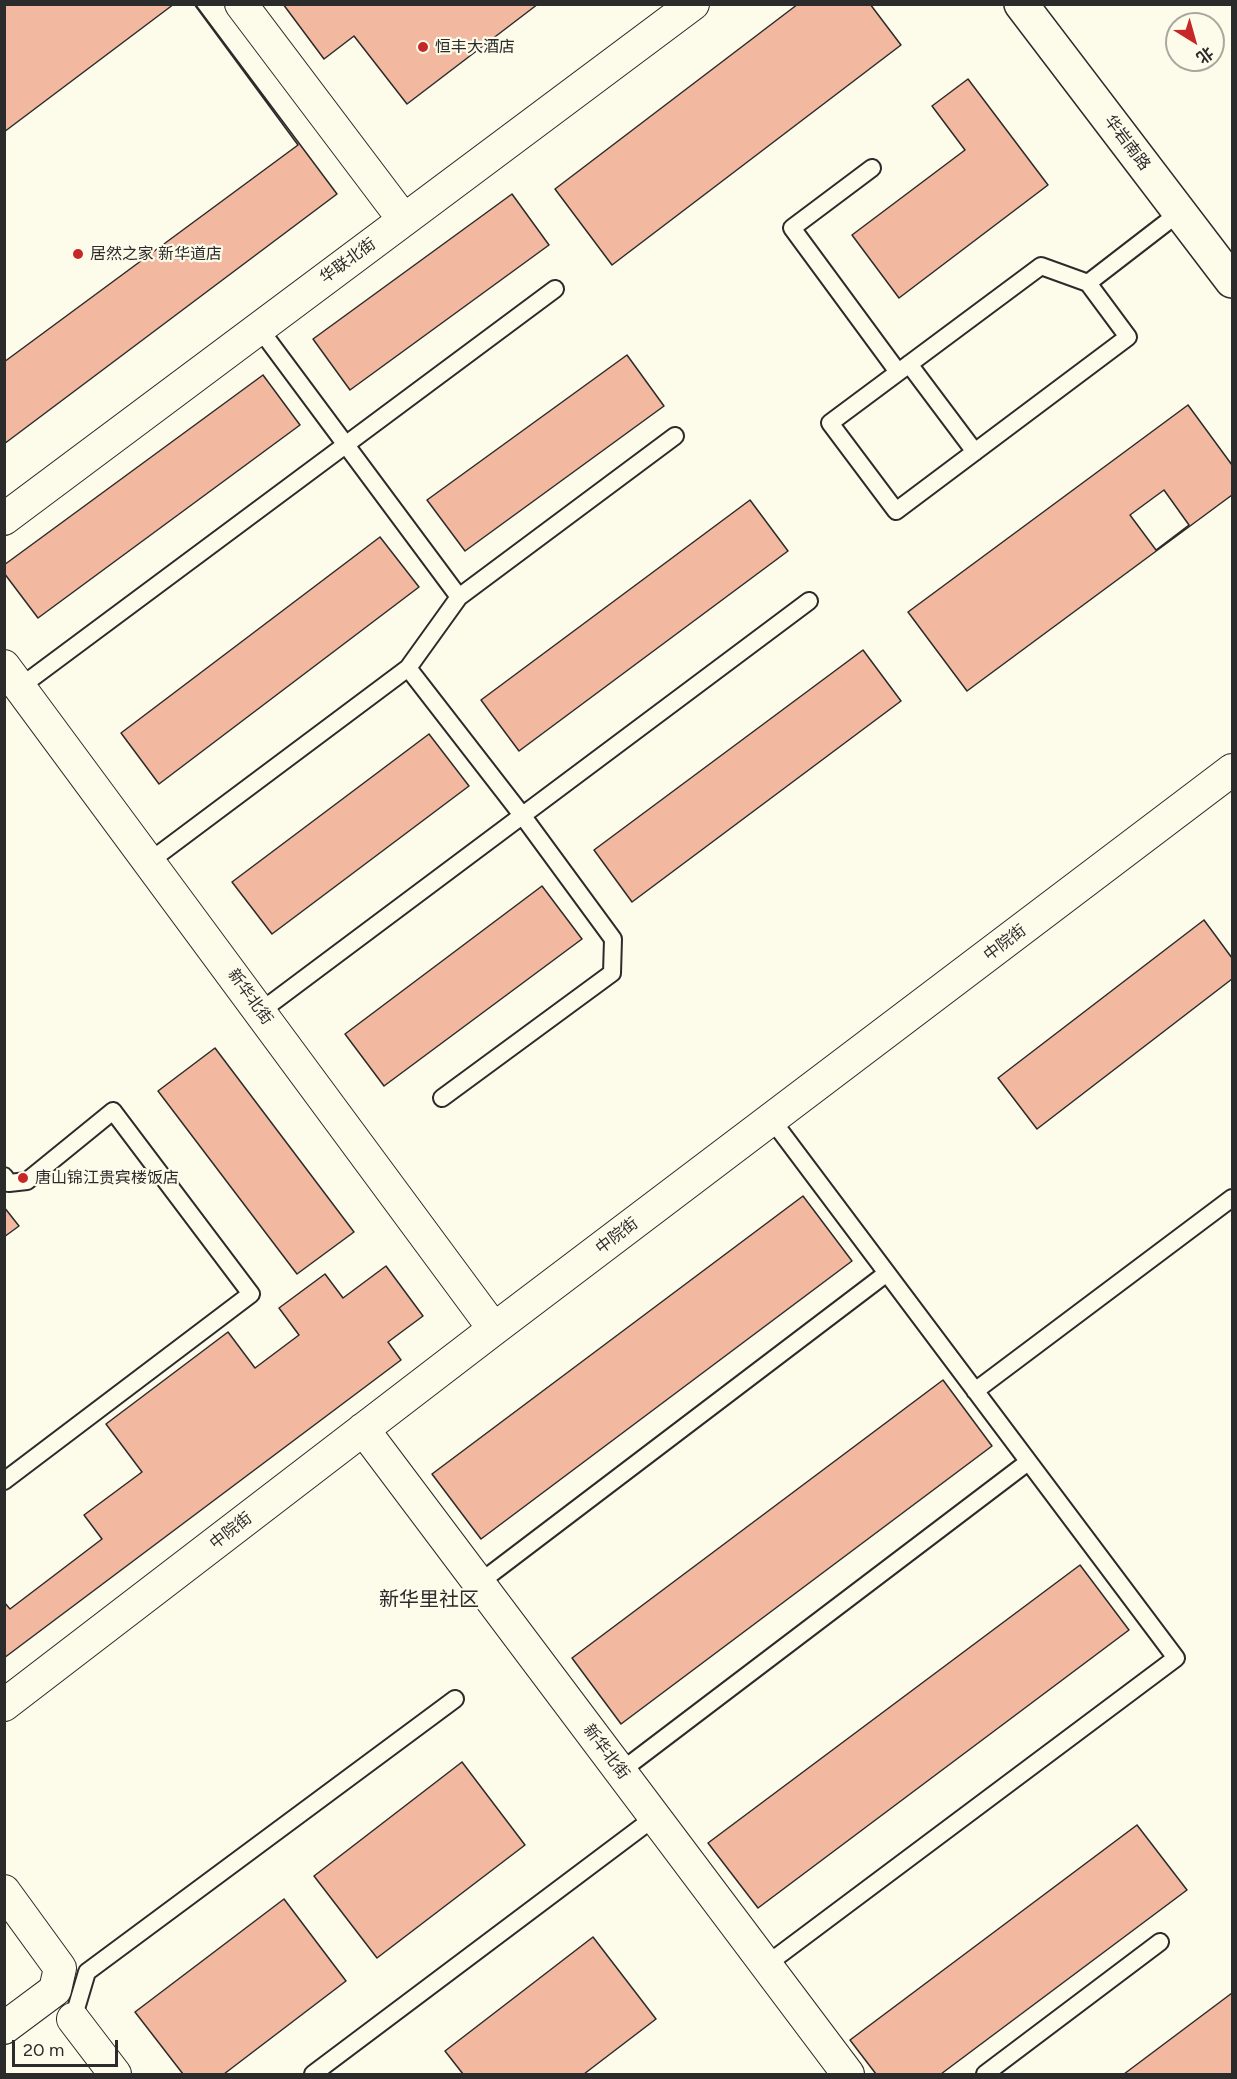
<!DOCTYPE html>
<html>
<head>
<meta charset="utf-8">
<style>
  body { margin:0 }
  #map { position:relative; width:1237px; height:2079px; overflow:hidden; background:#fdfbea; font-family:Figtree,"Noto Sans SC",sans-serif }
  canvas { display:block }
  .frame { position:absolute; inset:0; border:6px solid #2b2b2b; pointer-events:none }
  .north { position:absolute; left:1165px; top:12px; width:60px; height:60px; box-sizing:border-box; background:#fdfbea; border:2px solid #a9a89e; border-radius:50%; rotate:143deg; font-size:16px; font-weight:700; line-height:24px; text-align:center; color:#2b2b2b }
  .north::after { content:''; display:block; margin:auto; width:21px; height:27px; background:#c62828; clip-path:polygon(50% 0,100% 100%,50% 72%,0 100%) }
  .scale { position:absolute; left:12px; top:2040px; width:106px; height:27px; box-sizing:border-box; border:3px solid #2b2b2b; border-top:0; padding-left:8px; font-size:18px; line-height:21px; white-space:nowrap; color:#2b2b2b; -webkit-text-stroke:4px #fdfbea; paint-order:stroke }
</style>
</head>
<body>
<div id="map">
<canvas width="1237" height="2079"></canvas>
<div class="frame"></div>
<div class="north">北</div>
<div class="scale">20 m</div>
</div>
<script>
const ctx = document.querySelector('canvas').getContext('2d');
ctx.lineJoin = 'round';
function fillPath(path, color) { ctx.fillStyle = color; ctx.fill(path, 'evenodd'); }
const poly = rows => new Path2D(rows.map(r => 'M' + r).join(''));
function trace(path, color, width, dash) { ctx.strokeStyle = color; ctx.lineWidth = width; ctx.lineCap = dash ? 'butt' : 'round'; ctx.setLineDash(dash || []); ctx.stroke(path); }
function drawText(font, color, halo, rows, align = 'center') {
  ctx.font = font + ' Figtree,"Noto Sans SC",sans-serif'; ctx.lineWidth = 4.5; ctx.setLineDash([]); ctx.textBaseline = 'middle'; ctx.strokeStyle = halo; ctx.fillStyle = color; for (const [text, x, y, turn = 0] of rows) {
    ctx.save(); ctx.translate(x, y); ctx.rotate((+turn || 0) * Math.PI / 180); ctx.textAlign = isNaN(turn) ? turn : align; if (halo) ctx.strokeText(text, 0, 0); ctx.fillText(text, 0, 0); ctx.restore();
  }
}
const building = poly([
  [4,4,194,4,298,145,4,362,4,4],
  [174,4,195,4,337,194,4,444,4,132,174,4],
  [283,4,538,4,407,104,354,36,324,59,283,4],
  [798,4,870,4,901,45,612,265,555,189,798,4],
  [968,79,1048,185,899,298,852,235,965,150,932,106,968,79],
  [512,194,549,245,350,390,313,339,512,194],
  [627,355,664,406,465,551,427,500,627,355],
  [263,375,300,425,38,618,4,573,4,565,263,375],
  [1188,405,1232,465,1232,495,967,691,908,612,1188,405],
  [1164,490,1189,525,1156,550,1130,515,1164,490],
  [750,500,788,551,519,751,481,700,750,500],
  [380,537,419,587,159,784,121,733,380,537],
  [863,650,901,701,632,902,594,850,863,650],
  [429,734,469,786,272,934,232,882,429,734],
  [542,886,582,939,384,1086,345,1034,542,886],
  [1204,920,1232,958,1232,979,1037,1129,998,1078,1204,920],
  [215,1048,354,1232,297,1274,158,1091,215,1048],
  [803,1196,852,1261,481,1539,432,1474,803,1196],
  [4,1207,19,1226,4,1237,4,1207],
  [386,1266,423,1316,388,1342,401,1360,4,1658,4,1602,10,1609,102,1539,84,1515,142,1472,106,1424,228,1332,255,1368,299,1335,279,1308,325,1274,343,1298,386,1266],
  [943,1380,992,1446,621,1724,572,1658,943,1380],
  [1080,1565,1129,1630,758,1908,708,1843,1080,1565],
  [462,1762,525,1845,377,1958,314,1876,462,1762],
  [1137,1825,1187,1890,941,2074,876,2074,850,2040,1137,1825],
  [284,1899,346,1981,224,2074,183,2074,135,2012,284,1899],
  [593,1937,656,2019,584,2074,463,2074,445,2051,593,1937],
  [1232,1993,1232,2074,1124,2074,1232,1993]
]);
const service = poly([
  [872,168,792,228,898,372],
  [1088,283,1128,337,896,511,830,423,1041,266,1088,283,1180,212],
  [259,328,459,597,408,668,522,815,613,939,612,973,442,1098],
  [909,364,975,452],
  [459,597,675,436],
  [20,687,555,289],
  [150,861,408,668],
  [261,1011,809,601],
  [4,1176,9,1183,27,1181,113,1111,251,1294,4,1481],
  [975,1391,1232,1198],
  [479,1583,887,1273],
  [621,1771,1028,1462],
  [766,1965,1176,1658,772,1120],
  [73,2019,87,1972,455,1699],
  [313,2074,655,1817],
  [985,2074,1160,1942]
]);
const minor = poly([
  [241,4,404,220],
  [4,519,693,4],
  [4,666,494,1329],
  [363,1429,848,2074],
  [4,1705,494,1329,1232,770],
  [4,1891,60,1968,55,1990,4,2028],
  [73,2019,115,2074]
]);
const tertiary = poly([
  [1021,4,1232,281]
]);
const markers = [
  [423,47,6,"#c62828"],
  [78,254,6,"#c62828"],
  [23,1178,6,"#c62828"]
];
const poiNames = [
  ["恒丰大酒店",435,47],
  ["居然之家 新华道店",90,254],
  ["唐山锦江贵宾楼饭店",35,1178]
];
const streetNames = [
  ["华岩南路",1127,143,53],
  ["华联北街",348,261,-36],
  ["中院街",1005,943,-37],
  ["新华北街",250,997,54],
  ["中院街",617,1236,-37],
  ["中院街",231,1531,-38],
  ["新华北街",606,1752,53]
];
const quarterNames = [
  ["新华里社区",429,1600]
];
fillPath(building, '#f2b8a0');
trace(building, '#2b2b2b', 1.5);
trace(service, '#2b2b2b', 20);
trace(minor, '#2b2b2b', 34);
trace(tertiary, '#2b2b2b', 36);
trace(service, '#fdfbea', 16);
trace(minor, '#fdfbea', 32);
trace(tertiary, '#fdfbea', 33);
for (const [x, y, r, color] of markers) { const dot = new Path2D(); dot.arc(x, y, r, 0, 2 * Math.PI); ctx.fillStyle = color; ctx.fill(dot); trace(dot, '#fdfbea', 2); }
drawText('16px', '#2b2b2b', '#fdfbea', poiNames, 'left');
drawText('16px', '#2b2b2b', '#fdfbea', streetNames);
drawText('20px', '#2b2b2b', '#fdfbea', quarterNames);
</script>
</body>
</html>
